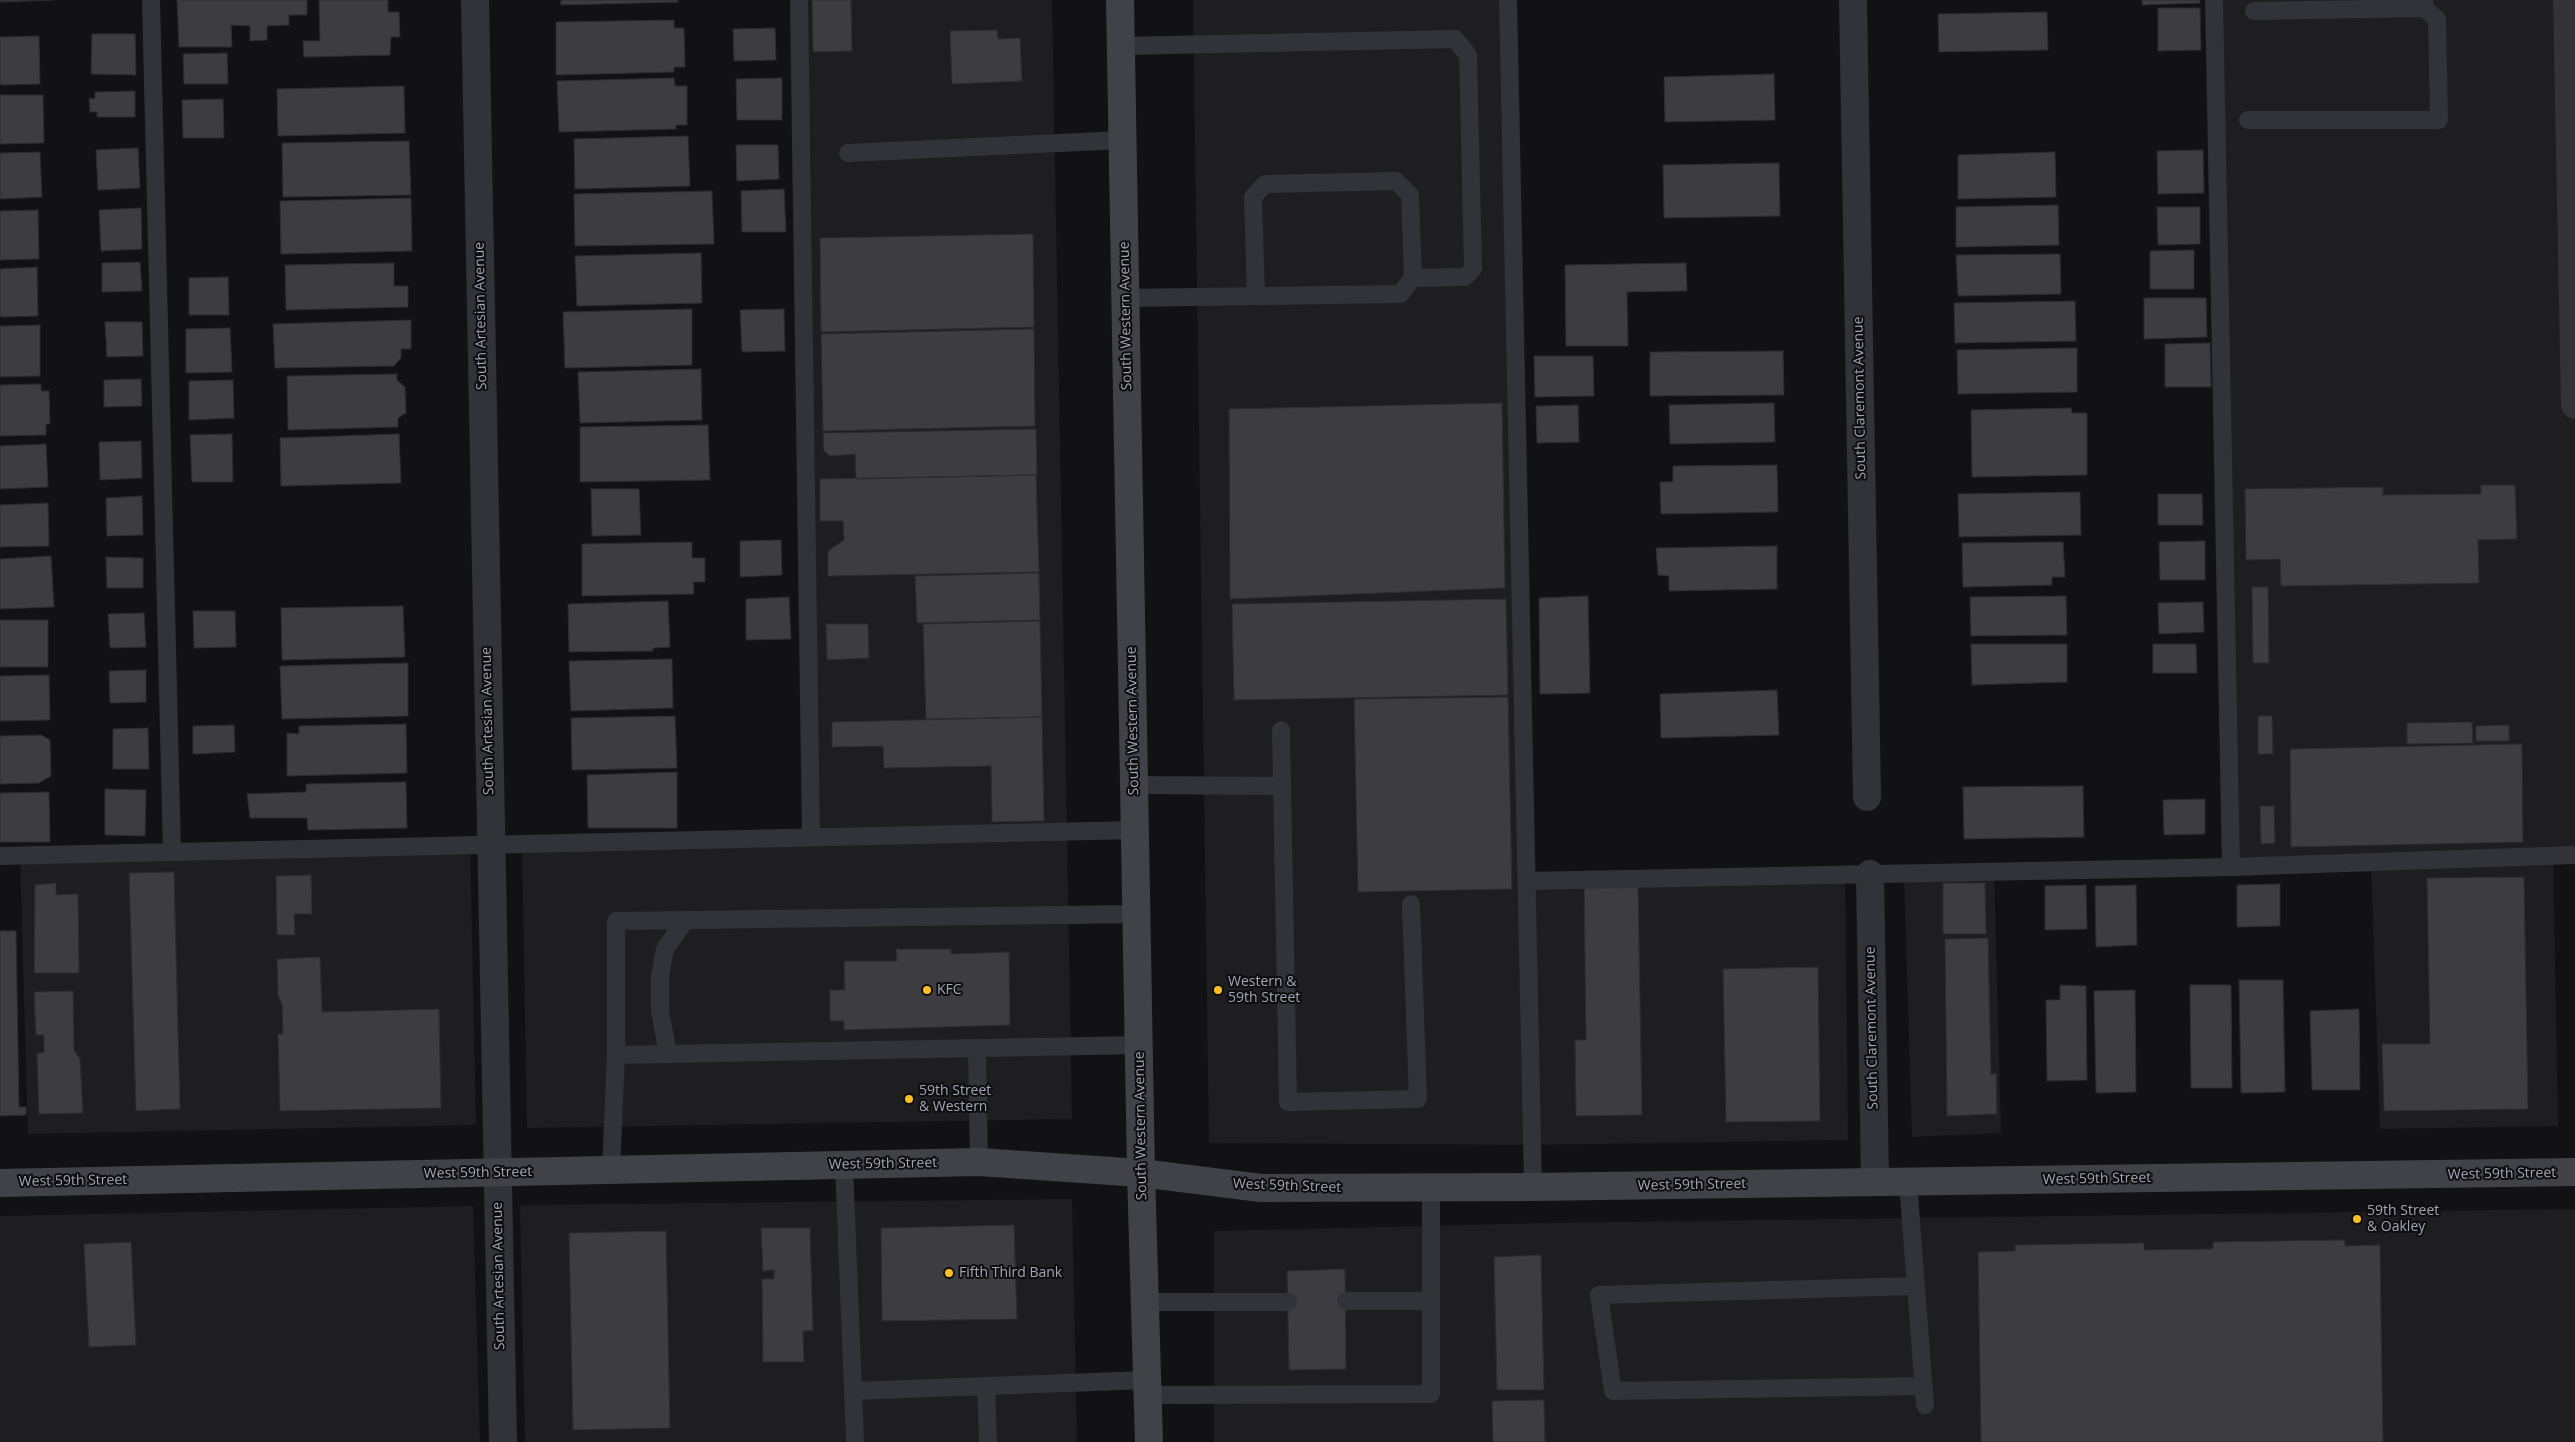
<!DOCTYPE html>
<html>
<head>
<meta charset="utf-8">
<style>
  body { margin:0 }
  canvas { display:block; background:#121113 }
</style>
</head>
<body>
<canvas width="2575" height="1442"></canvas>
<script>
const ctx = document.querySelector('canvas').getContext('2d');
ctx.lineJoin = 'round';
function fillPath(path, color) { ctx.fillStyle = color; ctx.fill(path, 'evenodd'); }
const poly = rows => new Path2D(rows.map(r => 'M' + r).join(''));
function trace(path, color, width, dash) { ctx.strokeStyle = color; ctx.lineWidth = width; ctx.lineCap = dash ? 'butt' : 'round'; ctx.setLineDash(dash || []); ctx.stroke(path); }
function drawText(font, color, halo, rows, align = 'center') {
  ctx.font = font + ' "Open Sans",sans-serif'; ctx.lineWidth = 4; ctx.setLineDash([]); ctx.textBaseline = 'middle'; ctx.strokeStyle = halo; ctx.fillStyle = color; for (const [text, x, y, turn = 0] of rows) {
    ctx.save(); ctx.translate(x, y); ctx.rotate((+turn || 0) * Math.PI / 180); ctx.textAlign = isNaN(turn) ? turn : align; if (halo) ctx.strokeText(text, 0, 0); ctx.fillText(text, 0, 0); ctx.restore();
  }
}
const built = poly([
  [799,0,1052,0,1072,1119,527,1128,522,844,811,837],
  [1193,0,1508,0,1526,881,1845,875,1848,1140,1531,1145,1209,1143],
  [2214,0,2575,0,2575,855,2553,857,2558,1126,2380,1129,2371,862,2231,867],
  [470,845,476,1125,28,1134,20,855],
  [1994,872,2001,1133,1912,1137,1904,873],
  [1072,1199,1077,1442,525,1442,520,1205],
  [473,1206,480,1442,0,1442,0,1216],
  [2575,1209,2575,1442,1214,1442,1214,1231,1545,1223]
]);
const building = poly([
  [0,0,54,0,0,2,0,0],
  [177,0,307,0,307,15,289,15,289,25,267,26,267,40,250,41,250,26,231,25,232,47,179,47,177,0],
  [319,0,388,0,388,12,399,12,400,37,391,37,390,55,304,57,303,41,320,41,319,0],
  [561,0,678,0,678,2,561,5,561,0],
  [812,0,851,0,852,51,813,52,812,0],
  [2142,0,2200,0,2200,3,2142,5,2142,0],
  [2158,8,2200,8,2201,50,2158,51,2158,8],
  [2047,12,2048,50,1939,52,1938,14,2047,12],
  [674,20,674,28,684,28,685,67,674,67,674,72,556,75,556,22,674,20],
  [775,28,776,60,734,61,733,29,775,28],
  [997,30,998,39,1020,38,1022,81,952,84,950,31,997,30],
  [92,34,135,34,136,75,91,74,92,34],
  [39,36,40,84,0,85,0,37,39,36],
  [227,53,228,84,184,84,183,54,227,53],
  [1774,74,1775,120,1665,122,1664,77,1774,74],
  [674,78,675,86,687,86,687,125,676,125,676,129,559,132,557,81,674,78],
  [782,78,782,120,737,120,736,79,782,78],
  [404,86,405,133,278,136,277,89,404,86],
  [135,91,135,117,97,117,97,112,90,112,89,98,95,99,95,92,135,91],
  [0,95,43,95,44,143,0,144,0,95],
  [223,99,224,138,183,138,182,100,223,99],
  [688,136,690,186,575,189,574,139,688,136],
  [409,141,411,195,283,197,282,143,409,141],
  [736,145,778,145,779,179,737,181,736,145],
  [138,148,140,188,98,190,96,150,138,148],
  [2203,150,2204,193,2158,194,2157,151,2203,150],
  [40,152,42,197,0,199,0,153,40,152],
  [2055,152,2056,197,1958,199,1958,155,2055,152],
  [1779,163,1780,216,1664,218,1663,165,1779,163],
  [784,189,786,232,742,232,741,191,784,189],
  [712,191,714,244,575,246,574,194,712,191],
  [411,198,412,251,281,254,280,201,411,198],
  [2058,205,2059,245,1956,247,1956,207,2058,205],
  [2157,207,2200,207,2200,244,2158,245,2157,207],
  [141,208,142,249,101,251,99,210,141,208],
  [38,210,39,259,0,260,0,211,38,210],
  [1033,234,1034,327,821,332,820,238,1033,234],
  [2194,250,2194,289,2150,289,2150,251,2194,250],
  [701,253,702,303,577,306,575,256,701,253],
  [2060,254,2061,294,1958,296,1956,255,2060,254],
  [140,262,142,291,102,292,102,263,140,262],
  [394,263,394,286,408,286,408,307,286,310,285,265,394,263],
  [1686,263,1687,291,1627,292,1628,346,1566,346,1565,265,1686,263],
  [37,267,38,316,0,317,0,269,37,267],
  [228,277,229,315,189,315,189,278,228,277],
  [2144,298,2206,298,2207,337,2144,339,2144,298],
  [2075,301,2076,341,1955,343,1954,303,2075,301],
  [692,309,692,365,565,368,563,312,692,309],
  [784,309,785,351,742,352,740,310,784,309],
  [411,320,411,349,401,349,401,358,394,366,275,368,273,324,411,320],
  [105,322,142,322,143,356,107,357,105,322],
  [40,325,40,376,0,377,0,326,40,325],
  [230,328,232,372,186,373,186,329,230,328],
  [1034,329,1035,426,823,431,821,334,1034,329],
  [2210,343,2211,387,2165,387,2165,344,2210,343],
  [2077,348,2077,392,1958,394,1957,350,2077,348],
  [1783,351,1784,395,1650,396,1650,352,1783,351],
  [1534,356,1593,356,1594,396,1535,397,1534,356],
  [701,369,702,420,580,423,578,372,701,369],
  [397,374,397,380,405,387,406,413,398,418,398,427,288,430,287,376,397,374],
  [141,379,142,406,104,407,104,380,141,379],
  [233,380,234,418,189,420,189,381,233,380],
  [41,384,41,391,49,391,50,424,46,424,46,435,0,436,0,385,41,384],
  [1502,403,1505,588,1230,599,1229,409,1502,403],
  [1774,403,1775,442,1670,444,1669,405,1774,403],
  [1578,405,1579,442,1537,443,1536,406,1578,405],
  [2071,408,2072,413,2087,413,2087,475,1972,477,1971,410,2071,408],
  [708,425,710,480,580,482,580,427,708,425],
  [1036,429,1037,475,856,479,855,454,830,456,824,451,823,433,1036,429],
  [232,434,233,482,192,482,190,435,232,434],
  [399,434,401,483,281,486,280,438,399,434],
  [141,441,142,478,100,480,99,442,141,441],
  [46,444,48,487,0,489,0,446,46,444],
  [1777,465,1778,512,1661,514,1660,482,1673,482,1673,466,1777,465],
  [1036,475,1039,572,828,576,828,551,844,540,843,521,820,521,820,479,1036,475],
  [2481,485,2515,485,2517,539,2478,540,2479,583,2281,586,2280,559,2246,560,2245,489,2383,487,2383,495,2481,494,2481,485],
  [591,489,639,489,641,535,592,536,591,489],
  [2080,492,2081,535,1959,537,1958,494,2080,492],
  [2158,494,2202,494,2203,525,2158,525,2158,494],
  [142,496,143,535,107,536,106,498,142,496],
  [48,503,49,546,0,547,0,505,48,503],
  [781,540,782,575,740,577,740,541,781,540],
  [2205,541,2205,580,2160,580,2159,542,2205,541],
  [692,542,692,558,705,558,705,582,693,582,694,594,582,596,582,544,692,542],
  [2063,542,2065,577,2052,577,2052,585,1963,587,1962,543,2063,542],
  [1777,546,1777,589,1669,591,1669,576,1658,575,1656,548,1777,546],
  [51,556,54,607,0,609,0,559,51,556],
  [106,557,143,558,143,588,107,588,106,557],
  [1039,573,1040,620,917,623,915,576,1039,573],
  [2252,587,2268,587,2269,663,2253,663,2252,587],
  [1588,596,1590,693,1540,694,1539,598,1588,596],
  [2066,596,2067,635,1971,636,1970,597,2066,596],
  [789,597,791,639,746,640,746,599,789,597],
  [1506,599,1508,695,1234,700,1232,604,1506,599],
  [668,601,670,647,653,648,653,651,569,652,568,604,668,601],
  [2203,602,2204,632,2159,634,2158,603,2203,602],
  [403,606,405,657,282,660,281,608,403,606],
  [193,611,235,611,236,647,194,648,193,611],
  [144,613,146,647,110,648,108,614,144,613],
  [0,620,48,620,48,667,0,667,0,620],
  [1040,621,1042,717,926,719,923,624,1040,621],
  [826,624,868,624,869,658,827,660,826,624],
  [1971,644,2067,644,2067,682,1972,685,1971,644],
  [2153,644,2196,644,2197,673,2153,673,2153,644],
  [672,659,673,708,571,711,569,661,672,659],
  [408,663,408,716,282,719,280,666,408,663],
  [146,670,146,702,110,703,109,671,146,670],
  [49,675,50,720,0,721,0,676,49,675],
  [1777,690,1779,735,1661,738,1660,694,1777,690],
  [1508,697,1512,889,1358,892,1354,699,1508,697],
  [675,716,677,768,572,770,571,718,675,716],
  [2258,716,2272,716,2273,754,2258,754,2258,716],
  [1042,717,1044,821,992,822,991,766,884,768,883,746,832,747,832,722,1042,717],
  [2472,722,2473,743,2407,744,2407,723,2472,722],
  [406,724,407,773,287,776,287,733,299,734,299,726,406,724],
  [234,725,235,752,193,754,193,726,234,725],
  [2509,725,2509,741,2476,741,2476,726,2509,725],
  [148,728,149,769,113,769,113,729,148,728],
  [41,735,50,740,51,776,39,783,0,784,0,736,41,735],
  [2522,744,2523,842,2291,847,2290,749,2522,744],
  [677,772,677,828,588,828,587,775,677,772],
  [406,782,407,828,308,830,307,818,250,818,247,794,306,792,306,784,406,782],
  [2083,786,2084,837,1964,839,1963,787,2083,786],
  [105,789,146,790,145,836,105,835,105,789],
  [49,792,50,842,0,842,0,793,49,792],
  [2205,799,2205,834,2164,835,2163,800,2205,799],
  [2260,806,2274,806,2275,843,2261,844,2260,806],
  [174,872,180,1109,136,1111,129,873,174,872],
  [311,875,312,914,294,914,295,935,277,935,276,876,311,875],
  [2524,877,2528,1109,2384,1111,2382,1044,2430,1044,2427,878,2524,877],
  [56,883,56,895,78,894,79,973,34,973,35,885,56,883],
  [1584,883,1638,883,1642,1115,1576,1116,1575,1040,1586,1040,1584,883],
  [1943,883,1985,883,1986,934,1943,934,1943,883],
  [2280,884,2280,926,2237,927,2237,885,2280,884],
  [2086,885,2087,929,2045,930,2045,886,2086,885],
  [2136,885,2137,945,2096,947,2095,886,2136,885],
  [0,931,16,931,19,1107,26,1107,26,1115,0,1116,0,931],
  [1988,938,1991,1075,1996,1073,1997,1114,1947,1116,1945,939,1988,938],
  [896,949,951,949,951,954,1009,952,1010,1025,844,1030,844,1021,830,1021,830,990,845,990,844,961,897,961,896,949],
  [320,957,322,1012,439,1009,441,1108,280,1111,278,1034,283,1034,282,1004,278,996,277,959,320,957],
  [1818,967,1820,1121,1726,1122,1723,969,1818,967],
  [2239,980,2283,980,2285,1092,2241,1093,2239,980],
  [2060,985,2086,986,2087,1080,2047,1081,2046,1000,2060,1000,2060,985],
  [2190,985,2231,985,2232,1088,2191,1088,2190,985],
  [2135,990,2136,1092,2096,1093,2094,991,2135,990],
  [73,991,74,1050,80,1059,83,1113,39,1114,37,1054,44,1052,44,1035,36,1035,34,992,73,991],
  [2359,1009,2360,1090,2312,1090,2310,1011,2359,1009],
  [1014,1225,1017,1319,882,1321,881,1228,1014,1225],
  [761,1228,810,1228,813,1331,803,1331,804,1362,763,1362,762,1279,774,1279,774,1270,763,1271,761,1228],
  [666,1231,670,1428,573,1430,569,1233,666,1231],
  [2345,1240,2345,1246,2380,1245,2383,1442,1981,1442,1978,1252,2015,1251,2015,1245,2144,1243,2144,1250,2213,1249,2213,1242,2345,1240],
  [131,1242,136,1345,89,1347,84,1244,131,1242],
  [1541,1255,1544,1390,1497,1390,1494,1257,1541,1255],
  [1345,1269,1346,1369,1289,1370,1287,1271,1345,1269],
  [1544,1400,1545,1442,1493,1442,1492,1401,1544,1400]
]);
const lane = poly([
  [151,0,172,852],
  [799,0,811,837],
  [1508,0,1533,1187],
  [2214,0,2231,867],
  [2254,11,2424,8],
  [1121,46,1455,39,1468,55,1473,269,1465,277,1413,278],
  [2248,120,2439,120,2437,19,2424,8,2424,0],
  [848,153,1122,140],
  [1126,298,1400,294,1413,278,1410,195,1396,181,1265,184,1253,197,1256,296],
  [1281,730,1288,1102,1418,1099,1411,904],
  [1134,785,1282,786],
  [0,856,1136,830],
  [1526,881,2231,867,2575,855],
  [977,1049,979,1162],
  [668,1054,660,1011,660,976,665,949,685,921],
  [616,1055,1139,1045],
  [844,1165,853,1391,1147,1380],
  [611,1170,616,1055,616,921,1137,914],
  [1908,1182,1925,1405],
  [1916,1286,1599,1295,1613,1391,1924,1386],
  [1346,1301,1431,1301],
  [1145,1302,1288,1302],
  [986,1386,988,1442],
  [853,1391,855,1442],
  [1147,1395,1431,1394,1431,1188]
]);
const street = poly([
  [475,0,503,1442],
  [1853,0,1867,797],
  [2567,0,2575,405],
  [1870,874,1875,1182]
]);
const secondary = poly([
  [1120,0,1141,1173,1149,1442],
  [0,1183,979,1162,1141,1173,1261,1188,1533,1187,2575,1172]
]);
const markers = [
  [927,990,5,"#fcbf20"],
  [1218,990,5,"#fcbf20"],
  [909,1099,5,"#fcbf20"],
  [2357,1219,5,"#fcbf20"],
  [949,1273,5,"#fcbf20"]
];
const streetNames = [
  ["South Artesian Avenue",481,316,-91],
  ["South Western Avenue",1126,316,-91],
  ["South Claremont Avenue",1860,398,-91],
  ["South Artesian Avenue",488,721,-91],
  ["South Western Avenue",1133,721,-91],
  ["South Claremont Avenue",1872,1028,-91],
  ["South Western Avenue",1141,1126,-91],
  ["West 59th Street",883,1164,-1],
  ["West 59th Street",478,1173,-1],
  ["West 59th Street",2502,1174,-1],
  ["West 59th Street",2097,1179,-1],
  ["West 59th Street",73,1181,-1],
  ["West 59th Street",1692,1185,-1],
  ["West 59th Street",1287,1186,2],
  ["South Artesian Avenue",499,1276,-91]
];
const poiNames = [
  ["Western &",1228,982],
  ["59th Street",1228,998],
  ["KFC",937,990],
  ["59th Street",919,1091],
  ["& Western",919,1107],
  ["59th Street",2367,1211],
  ["& Oakley",2367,1227],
  ["Fifth Third Bank",959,1273]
];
fillPath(built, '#1e1d20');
fillPath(building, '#3c3c41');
trace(building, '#2c2b2f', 1);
trace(lane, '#323338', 18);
trace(street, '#323338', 28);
trace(secondary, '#404248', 28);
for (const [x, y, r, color] of markers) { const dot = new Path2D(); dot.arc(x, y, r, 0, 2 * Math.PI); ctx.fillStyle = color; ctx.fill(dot); trace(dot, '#0d0c0e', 2); }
drawText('14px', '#a2a7b5', '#0d0c0e', streetNames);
drawText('14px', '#a2a7b5', '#0d0c0e', poiNames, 'left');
</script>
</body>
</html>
